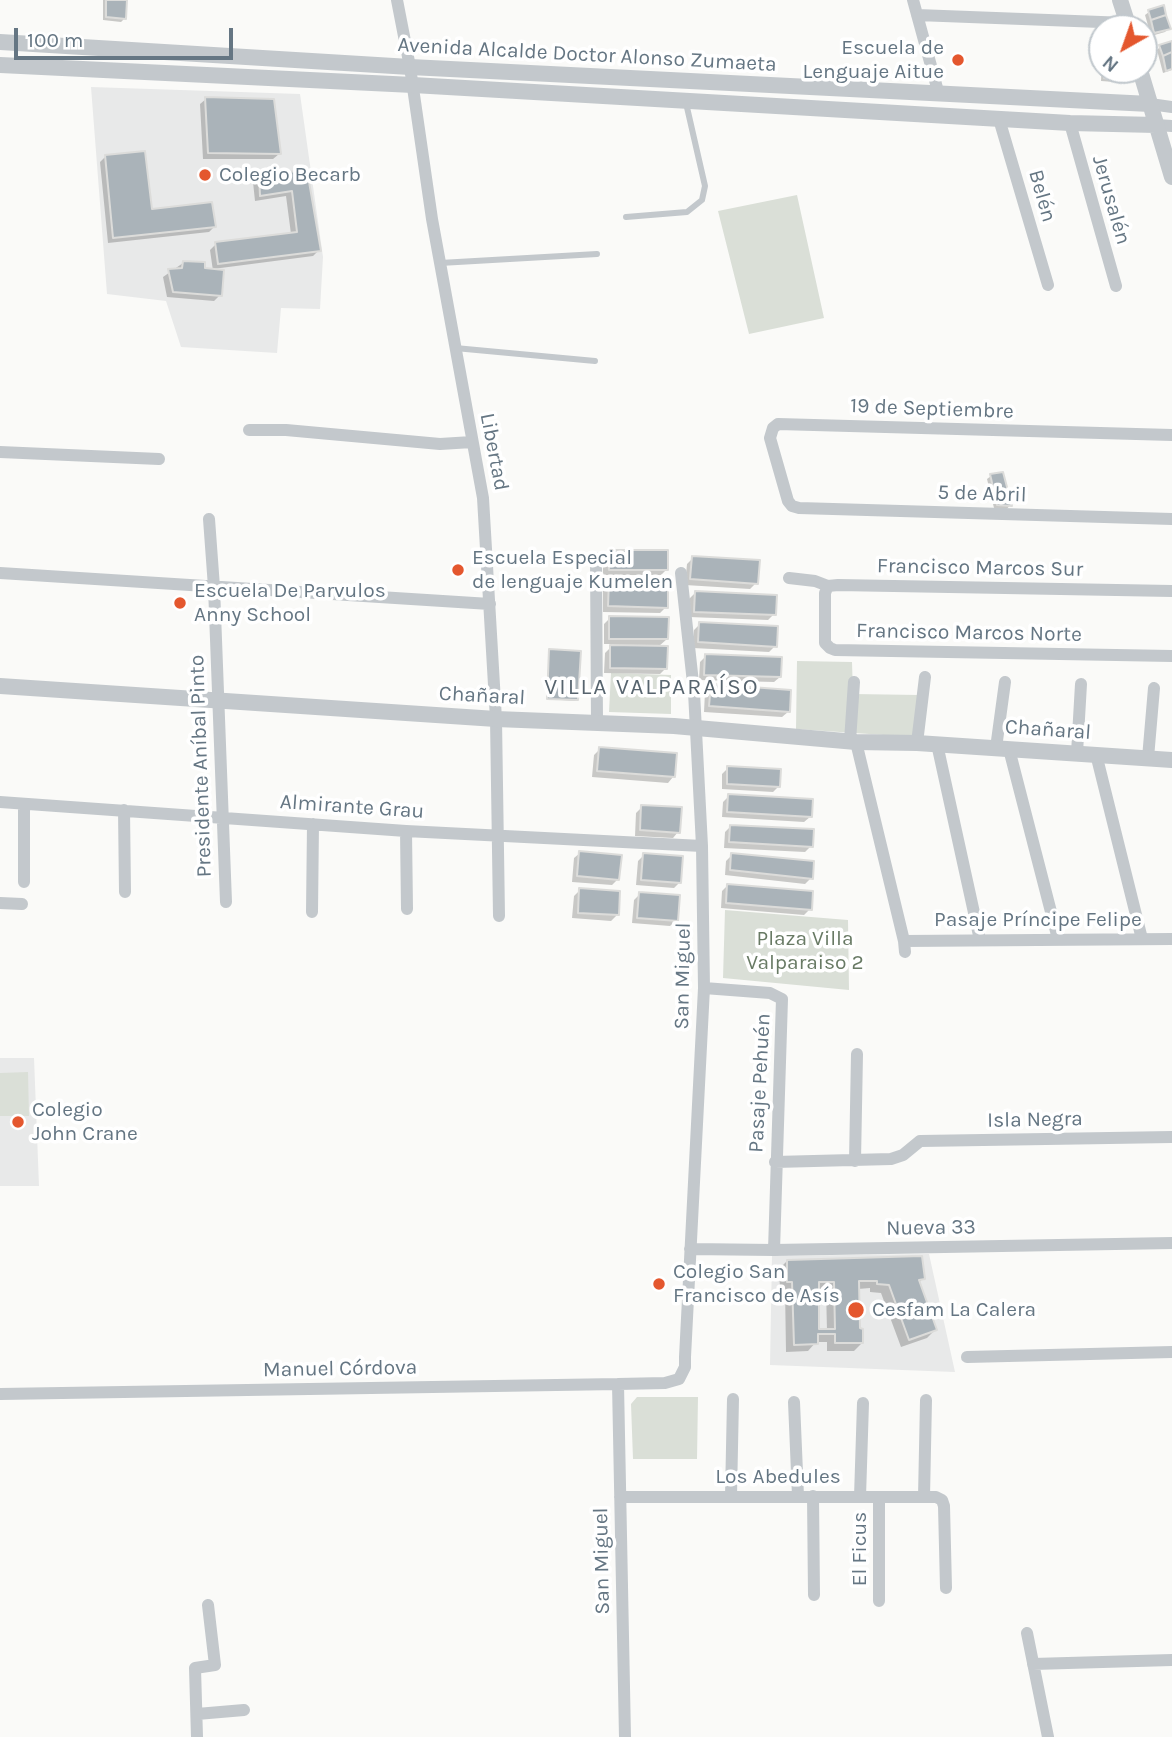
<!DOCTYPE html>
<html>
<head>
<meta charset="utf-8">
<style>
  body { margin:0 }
  #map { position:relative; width:1172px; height:1737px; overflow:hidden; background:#fafaf8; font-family:Karla,sans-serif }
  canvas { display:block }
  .north { position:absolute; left:1088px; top:14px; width:70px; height:70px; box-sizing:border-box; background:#fff; border:2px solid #c1c8cd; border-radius:50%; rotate:220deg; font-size:19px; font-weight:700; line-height:28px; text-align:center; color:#657683 }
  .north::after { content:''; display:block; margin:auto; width:24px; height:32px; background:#e4572e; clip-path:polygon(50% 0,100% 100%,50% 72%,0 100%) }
  .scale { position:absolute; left:14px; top:28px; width:219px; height:32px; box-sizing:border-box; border:4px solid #657683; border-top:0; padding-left:9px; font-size:21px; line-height:24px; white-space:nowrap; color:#657683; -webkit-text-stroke:5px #fff; paint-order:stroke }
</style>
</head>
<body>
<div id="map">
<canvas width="1172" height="1737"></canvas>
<div class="north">N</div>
<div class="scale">100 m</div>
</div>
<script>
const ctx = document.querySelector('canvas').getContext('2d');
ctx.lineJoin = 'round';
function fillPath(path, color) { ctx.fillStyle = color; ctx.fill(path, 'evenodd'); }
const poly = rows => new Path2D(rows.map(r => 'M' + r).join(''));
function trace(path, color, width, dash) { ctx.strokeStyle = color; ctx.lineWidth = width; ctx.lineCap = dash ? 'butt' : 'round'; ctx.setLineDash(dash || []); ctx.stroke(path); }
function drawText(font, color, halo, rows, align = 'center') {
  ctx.font = font + ' Karla,sans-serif'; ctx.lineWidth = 7; ctx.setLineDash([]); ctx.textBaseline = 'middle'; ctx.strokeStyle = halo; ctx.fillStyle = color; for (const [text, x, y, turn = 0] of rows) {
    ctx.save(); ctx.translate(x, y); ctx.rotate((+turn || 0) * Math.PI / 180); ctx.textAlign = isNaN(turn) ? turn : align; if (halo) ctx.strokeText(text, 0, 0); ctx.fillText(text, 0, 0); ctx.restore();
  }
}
const built = poly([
  [91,87,300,94,323,257,320,309,281,308,277,353,181,347,166,301,107,294],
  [0,1058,34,1058,39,1186,0,1186],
  [929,1254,955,1372,770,1365,772,1256]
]);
const green = poly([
  [797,195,824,318,749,334,718,211],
  [797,661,852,662,853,694,919,695,913,737,796,729],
  [611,673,671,675,671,714,609,712],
  [725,910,848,920,849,990,723,978],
  [28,1072,29,1116,0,1116,0,1073],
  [637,1397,698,1397,697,1459,633,1459,631,1404]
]);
const shadow = poly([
  [103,0,125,0,124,19,121,22,103,20],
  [1149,12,1169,28,1165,32,1151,36,1145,15],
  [1172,43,1172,70,1163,73,1157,50,1160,47],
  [1102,61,1102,70,1120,70,1119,79,1115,82,1101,81],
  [206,99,279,154,273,159,203,159,200,104],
  [106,156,150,211,215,226,209,232,108,243,100,162],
  [305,172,319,250,313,256,213,269,220,295,214,301,167,297,163,277,183,263,213,271,210,250,216,244,291,234,286,196,255,201,253,182,259,176],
  [991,476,1010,505,1007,509,994,508,987,479],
  [609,552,667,569,661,575,603,575,603,558],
  [693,558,756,583,750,589,685,585,687,564],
  [609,583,666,607,660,613,603,612,603,589],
  [695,593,774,614,768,620,689,617,689,599],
  [610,618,667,639,658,647,666,668,660,674,604,673,605,653,614,644,604,644,604,624],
  [700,624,775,646,769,652,693,648,694,630],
  [550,651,577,700,575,701,547,699],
  [706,656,780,677,774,682,699,680,700,662],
  [711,686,788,712,782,717,704,712,705,692],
  [600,749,673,777,668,783,592,777,594,755],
  [728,768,779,786,773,792,722,789,722,774],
  [729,796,810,817,804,822,722,817,723,802],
  [642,807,678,832,673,838,635,836,636,813],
  [731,826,811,846,805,852,724,848,725,832],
  [580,853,618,879,612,885,572,882,574,858],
  [644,855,679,883,674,888,636,885,638,861],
  [732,855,811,878,805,884,725,875,726,861],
  [728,885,810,909,804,915,721,908,722,891],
  [580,890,617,915,611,921,572,918,574,896],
  [640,894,676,920,670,926,632,923,634,900],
  [787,1261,923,1278,918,1284,935,1330,927,1338,901,1347,881,1293,870,1292,870,1288,858,1289,858,1330,862,1343,854,1351,827,1351,827,1342,816,1342,808,1351,786,1352,785,1289,780,1289,779,1269],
  [817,1289,826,1289,827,1331,817,1331]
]);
const building = poly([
  [106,0,127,0,126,19,106,17,106,0],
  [1164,5,1166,15,1151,20,1148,10,1164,5],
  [1166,15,1171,29,1154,33,1151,20,1166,15],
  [1172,41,1172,52,1163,56,1159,45,1172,41],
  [1172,52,1172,69,1166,71,1163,56,1172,52],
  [1104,70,1121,70,1120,80,1104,78,1104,70],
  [205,97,274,99,281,154,208,153,205,97],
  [145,151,152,209,212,202,216,227,113,238,105,155,145,151],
  [307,170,321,251,218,264,215,242,297,232,292,191,260,196,259,175,307,170],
  [183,261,205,262,205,268,224,270,222,296,173,292,168,269,182,268,183,261],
  [1003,472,1012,506,997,505,990,474,1003,472],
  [608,550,668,550,668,570,609,570,608,550],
  [692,556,760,560,758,584,690,579,692,556],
  [609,581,668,582,668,608,608,606,609,581],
  [695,591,777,595,776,615,694,612,695,591],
  [609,616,669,617,668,639,609,639,609,616],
  [699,622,778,626,777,647,698,642,699,622],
  [610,645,668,646,667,669,610,668,610,645],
  [549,649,581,651,578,700,547,699,549,649],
  [705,654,782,657,781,677,704,675,705,654],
  [711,684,791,690,790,712,709,706,711,684],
  [599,747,677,753,675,777,597,771,599,747],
  [727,766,781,769,780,787,727,784,727,766],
  [728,794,813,799,812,817,727,812,728,794],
  [641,805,682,807,680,833,640,830,641,805],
  [730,825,814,829,813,847,729,842,730,825],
  [579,851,622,855,619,880,577,876,579,851],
  [643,853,683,856,681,883,641,880,643,853],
  [731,853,814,861,813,879,730,870,731,853],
  [727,884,813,891,812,910,726,903,727,884],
  [579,888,620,891,619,915,578,913,579,888],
  [639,892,680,895,678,921,637,918,639,892],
  [922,1256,925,1279,919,1280,937,1330,909,1340,889,1285,877,1284,877,1281,859,1281,860,1328,863,1329,863,1343,835,1343,835,1334,818,1334,818,1344,794,1345,792,1282,787,1282,787,1260,922,1256],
  [819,1282,834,1282,835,1329,819,1329,819,1282]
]);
const service = poly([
  [626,217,687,212,702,200,705,186,686,103],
  [440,263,597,254],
  [455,348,595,361]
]);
const minor = poly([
  [397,0,410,67,432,219,483,498,496,719,499,916],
  [913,0,939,95],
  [917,15,1127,23],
  [1150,104,1172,107],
  [999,119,1048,285],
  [1070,123,1116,286],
  [1156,125,1172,126],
  [249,430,286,430,440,444,472,442],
  [1172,435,778,424,773,428,770,438,788,501,792,506,799,508,1172,519],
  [0,452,159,459],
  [209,519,214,587,226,902],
  [596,558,597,722],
  [0,573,490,604],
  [789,578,815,581,828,586,838,585,1172,591],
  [828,586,825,593,825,643,830,648,835,650,1172,656],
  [850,741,854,682],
  [856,742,904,941,905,952],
  [917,743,925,677],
  [937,744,980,940],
  [996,748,1005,682],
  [1009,749,1058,939],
  [1077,753,1081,684],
  [1096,754,1142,939],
  [1148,758,1154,688],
  [0,802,406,831,702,846],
  [124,810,125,892],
  [406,831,407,909],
  [24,882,24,804],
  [0,903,22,904],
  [312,912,313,824],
  [904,941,1172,939],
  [704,988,770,993,782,999,774,1250],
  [855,1161,857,1054],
  [775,1162,891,1159,903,1155,920,1141,1172,1137],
  [690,1249,774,1250,1172,1243],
  [967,1357,1172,1352],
  [618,1384,625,1737],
  [0,1394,618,1384,665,1383,679,1379,685,1367,685,1357,704,988,702,846,694,692,681,573],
  [794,1402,798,1496],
  [731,1496,733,1399],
  [813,1496,814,1595],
  [620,1497,936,1497,942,1500,944,1506,946,1588],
  [860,1497,863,1403],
  [879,1497,879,1601],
  [924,1497,926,1400],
  [1027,1633,1048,1737],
  [1033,1664,1172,1660],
  [197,1714,244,1710],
  [197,1737,195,1668,215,1665,208,1605]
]);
const tertiary = poly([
  [1120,0,1129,28],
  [0,42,410,67,1150,104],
  [0,65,413,85,1070,123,1156,125],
  [1140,70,1172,177],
  [0,686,496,719,674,726,856,742,917,743,1172,760]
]);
const markers = [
  [958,60,7,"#e4572e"],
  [205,175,7,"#e4572e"],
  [458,570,7,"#e4572e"],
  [180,603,7,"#e4572e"],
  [18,1122,7,"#e4572e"],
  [659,1284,7,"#e4572e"],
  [856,1310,9,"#e4572e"]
];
const poiNames = [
  ["Escuela de",944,48,"right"],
  ["Lenguaje Aitue",944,72,"right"],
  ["Colegio Becarb",219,175],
  ["Escuela Especial",472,558],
  ["de lenguaje Kumelen",472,582],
  ["Escuela De Parvulos",194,591],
  ["Anny School",194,615],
  ["Colegio",32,1110],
  ["John Crane",32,1134],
  ["Colegio San",673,1272],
  ["Francisco de Asís",673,1296],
  ["Cesfam La Calera",872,1310]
];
const streetNames = [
  ["Avenida Alcalde Doctor Alonso Zumaeta",587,55,3],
  ["Belén",1042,196,74],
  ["Jerusalén",1111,200,74],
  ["19 de Septiembre",932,409,2],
  ["Libertad",494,452,79],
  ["5 de Abril",982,494,2],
  ["Francisco Marcos Sur",980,568,1],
  ["Francisco Marcos Norte",969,633,1],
  ["Chañaral",482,696,3],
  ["Chañaral",1048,730,4],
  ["Presidente Aníbal Pinto",201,766,-92],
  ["Almirante Grau",352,807,4],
  ["Pasaje Príncipe Felipe",1038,920],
  ["San Miguel",683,976,-89],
  ["Pasaje Pehuén",760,1083,-87],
  ["Isla Negra",1035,1120,-1],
  ["Nueva 33",931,1228,-1],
  ["Manuel Córdova",340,1369,-1],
  ["Los Abedules",778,1477],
  ["El Ficus",860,1549,-90],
  ["San Miguel",602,1561,-91]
];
const parkNames = [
  ["Plaza Villa",805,939],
  ["Valparaiso 2",805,963]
];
const neighbourhoodNames = [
  ["VILLA VALPARAÍSO",652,687]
];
fillPath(built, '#e8e9e9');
fillPath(green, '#dadfd7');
fillPath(shadow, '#0003');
fillPath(building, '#aab3b9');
trace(building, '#dcdcda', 2);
trace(service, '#c3c8cc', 6);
trace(minor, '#c3c8cc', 12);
trace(tertiary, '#c3c8cc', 16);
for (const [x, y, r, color] of markers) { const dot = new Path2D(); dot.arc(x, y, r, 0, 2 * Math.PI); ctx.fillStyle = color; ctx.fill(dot); trace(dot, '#fff', 2.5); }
drawText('21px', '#657683', '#fff', poiNames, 'left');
drawText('21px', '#657683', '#fff', streetNames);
drawText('21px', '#687a64', '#fff', parkNames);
ctx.letterSpacing = '2px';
drawText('23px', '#57646e', '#fff', neighbourhoodNames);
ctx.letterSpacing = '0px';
</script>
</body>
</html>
